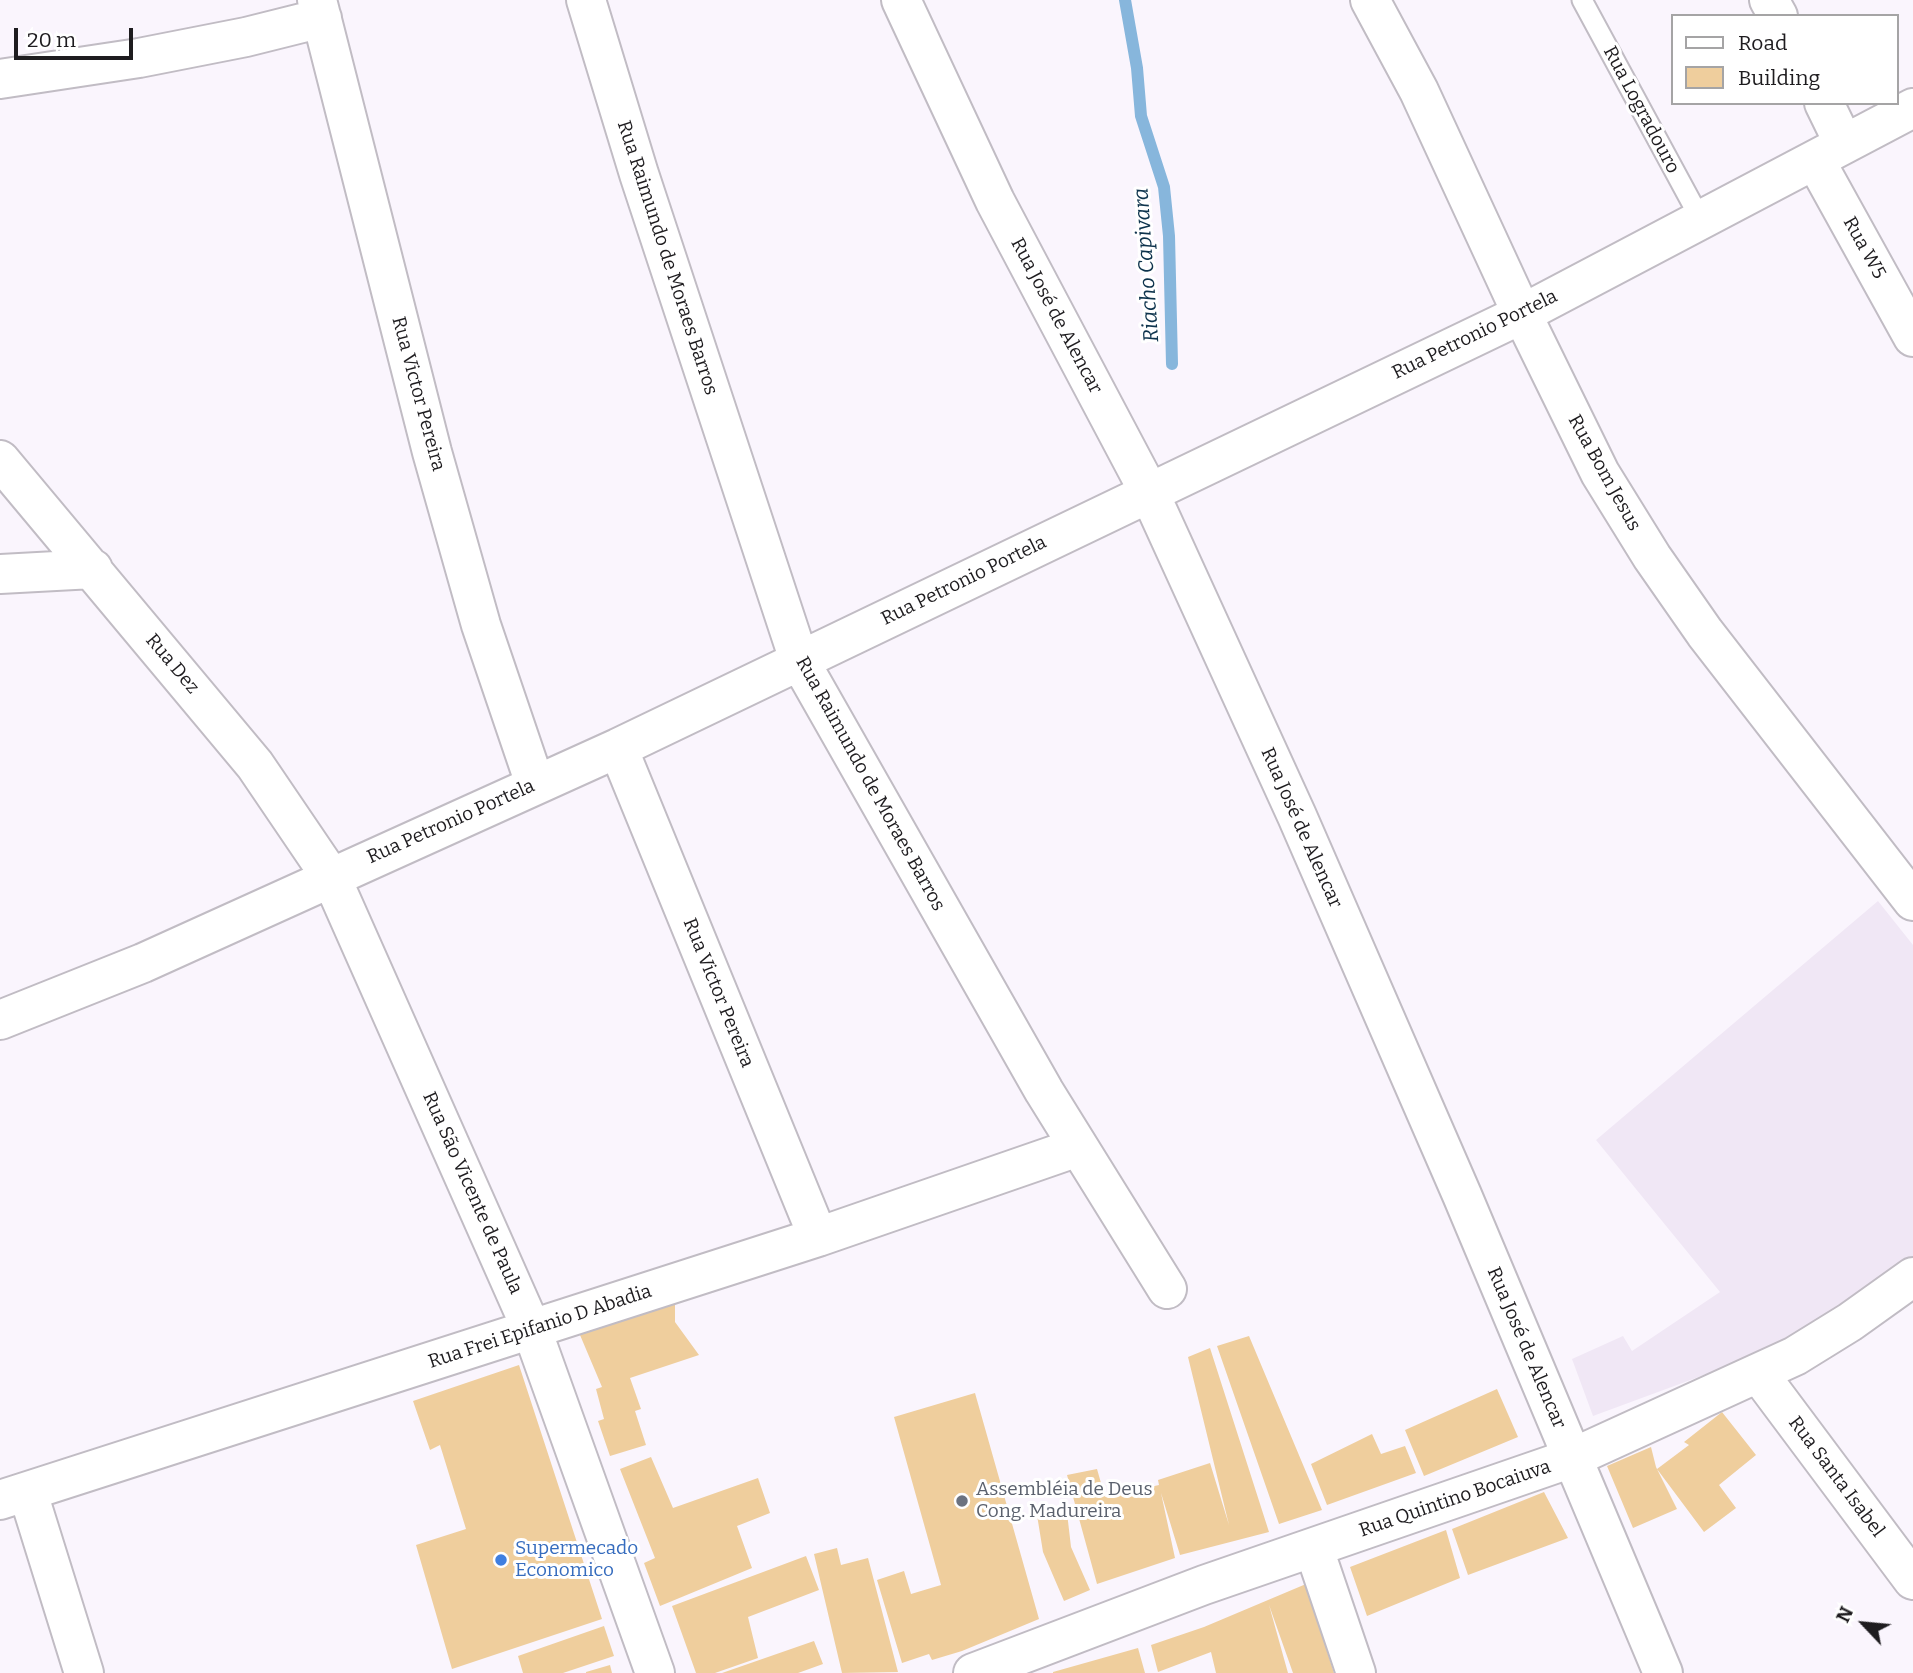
<!DOCTYPE html>
<html>
<head>
<meta charset="utf-8">
<style>
  body { margin:0 }
  #map { position:relative; width:1913px; height:1673px; overflow:hidden; background:#faf5fd; font-family:Bitter,serif }
  canvas { display:block }
  .legend { position:absolute; left:1671px; top:14px; width:228px; height:91px; box-sizing:border-box; background:#fff; border:2px solid #a5a4a5; margin:0; padding:9px 12px; list-style:none; font-size:21px; color:#1e1c1f }
  .legend li { display:flex; align-items:center; gap:14px; height:35px }
  .legend b { width:35px; border:2px solid #a5a4a5 }
  .north { position:absolute; left:1829px; top:1589px; width:70px; height:70px; -webkit-text-stroke:5px #fff; paint-order:stroke; rotate:296deg; font-size:19px; font-weight:700; line-height:28px; text-align:center; color:#1e1c1f }
  .north::after { content:''; display:block; margin:auto; width:24px; height:32px; background:#1e1c1f; clip-path:polygon(50% 0,100% 100%,50% 72%,0 100%) }
  .scale { position:absolute; left:14px; top:28px; width:119px; height:32px; box-sizing:border-box; border:4px solid #1e1c1f; border-top:0; padding-left:9px; font-size:21px; line-height:24px; white-space:nowrap; color:#1e1c1f; -webkit-text-stroke:5px #fff; paint-order:stroke }
</style>
</head>
<body>
<div id="map">
<canvas width="1913" height="1673"></canvas>
<ul class="legend">
<li><b style="height:9px;background:#fff"></b>Road</li>
<li><b style="height:19px;background:#efce9d"></b>Building</li>
</ul>
<div class="north">N</div>
<div class="scale">20 m</div>
</div>
<script>
const ctx = document.querySelector('canvas').getContext('2d');
ctx.lineJoin = 'round';
function fillPath(path, color) { ctx.fillStyle = color; ctx.fill(path, 'evenodd'); }
const poly = rows => new Path2D(rows.map(r => 'M' + r).join(''));
function trace(path, color, width, dash) { ctx.strokeStyle = color; ctx.lineWidth = width; ctx.lineCap = dash ? 'butt' : 'round'; ctx.setLineDash(dash || []); ctx.stroke(path); }
function drawText(font, color, halo, rows, align = 'center') {
  ctx.font = font + ' Bitter,serif'; ctx.lineWidth = 6; ctx.setLineDash([]); ctx.textBaseline = 'middle'; ctx.strokeStyle = halo; ctx.fillStyle = color; for (const [text, x, y, turn = 0] of rows) {
    ctx.save(); ctx.translate(x, y); ctx.rotate((+turn || 0) * Math.PI / 180); ctx.textAlign = isNaN(turn) ? turn : align; if (halo) ctx.strokeText(text, 0, 0); ctx.fillText(text, 0, 0); ctx.restore();
  }
}
const built = poly([
  [1878,901,1913,945,1913,1269,1769,1351,1593,1416,1572,1359,1623,1336,1632,1351,1720,1292,1596,1140]
]);
const stream = poly([
  [1125,0,1137,68,1141,116,1164,187,1169,236,1172,364]
]);
const building = poly([
  [675,1293,675,1322,699,1355,630,1378,641,1409,635,1411,646,1445,610,1456,598,1421,604,1419,596,1389,602,1387,580,1335],
  [1249,1336,1322,1510,1279,1524,1217,1346],
  [1210,1348,1269,1532,1180,1555,1161,1493,1175,1558,1097,1584,1067,1475,1097,1469,1105,1497,1159,1485,1158,1480,1210,1463,1229,1525,1188,1357],
  [519,1365,602,1619,452,1669,416,1545,466,1529,440,1445,430,1450,413,1401],
  [1497,1389,1518,1437,1424,1476,1405,1430],
  [975,1393,1039,1619,962,1651,932,1660,929,1654,902,1663,877,1580,904,1571,911,1594,941,1585,894,1417],
  [1722,1412,1756,1455,1719,1485,1736,1508,1704,1532,1657,1469,1689,1445,1684,1442],
  [1372,1434,1381,1454,1405,1446,1416,1473,1327,1505,1311,1464],
  [1651,1447,1656,1467,1677,1509,1633,1528,1607,1466],
  [651,1457,673,1508,758,1478,770,1513,737,1526,752,1568,660,1606,644,1563,655,1558,620,1469],
  [1544,1492,1568,1538,1468,1575,1452,1529],
  [1066,1504,1071,1547,1090,1590,1064,1601,1043,1552,1037,1515],
  [1446,1530,1460,1578,1367,1616,1350,1567],
  [837,1548,841,1565,868,1558,898,1672,842,1673,814,1554],
  [806,1556,819,1590,748,1617,758,1658,715,1673,696,1673,672,1606],
  [1306,1584,1334,1673,1293,1673,1269,1605,1288,1673,1216,1673,1211,1652,1158,1672,1151,1645,1204,1627],
  [604,1626,614,1656,563,1673,523,1673,518,1656],
  [814,1641,823,1664,798,1673,722,1673],
  [1138,1648,1145,1673,1053,1673,1053,1672],
  [610,1665,612,1673,586,1673,586,1672]
]);
const lane = poly([
  [1582,0,1701,220]
]);
const street = poly([
  [317,0,432,452,481,625,535,784],
  [586,0,639,174,799,660,1044,1091,1167,1289],
  [901,0,995,201,1149,492,1297,816,1462,1195,1663,1673],
  [1370,0,1419,91,1522,314,1600,473,1652,557,1705,633,1913,901],
  [1769,0,1778,16],
  [0,79,139,58,246,37,322,18],
  [1824,103,1844,144],
  [1815,160,1913,337],
  [0,460,255,765,331,877,532,1330,655,1673],
  [0,574,93,569],
  [618,748,818,1237],
  [0,1020,143,963,618,748,1522,314,1913,108],
  [1759,1374,1913,1580],
  [28,1493,84,1673],
  [0,1500,818,1237,1078,1147],
  [1314,1549,1356,1673],
  [973,1673,1204,1585,1572,1458,1795,1356,1850,1322,1913,1277]
]);
const markers = [
  [962,1501,7,"#6b7280"],
  [501,1560,7,"#3f7fe0"]
];
const streetNames = [
  ["Rua Logradouro",1641,110,62],
  ["Rua W5",1864,248,61],
  ["Rua Raimundo de Moraes Barros",667,258,72],
  ["Rua José de Alencar",1056,316,62],
  ["Rua Petronio Portela",1475,335,-26],
  ["Rua Victor Pereira",418,394,75],
  ["Rua Bom Jesus",1604,473,61],
  ["Rua Petronio Portela",964,581,-26],
  ["Rua Dez",172,664,50],
  ["Rua Raimundo de Moraes Barros",870,784,61],
  ["Rua Petronio Portela",451,822,-24],
  ["Rua José de Alencar",1301,828,66],
  ["Rua Victor Pereira",718,993,68],
  ["Rua São Vicente de Paula",472,1193,66],
  ["Rua Frei Epifanio D Abadia",540,1327,-18],
  ["Rua José de Alencar",1526,1348,67],
  ["Rua Santa Isabel",1836,1477,53],
  ["Rua Quintino Bocaiuva",1455,1499,-19]
];
const worshipNames = [
  ["Assembléia de Deus",976,1490],
  ["Cong. Madureira",976,1512]
];
const shopNames = [
  ["Supermecado",515,1549],
  ["Economico",515,1571]
];
const waterNames = [
  ["Riacho Capivara",1147,265,-94]
];
fillPath(built, '#f0e7f5');
trace(stream, '#87b6dc', 12);
fillPath(building, '#efce9d');
trace(lane, '#c1bcc4', 23);
trace(street, '#c1bcc4', 42);
trace(lane, '#fff', 19);
trace(street, '#fff', 38);
for (const [x, y, r, color] of markers) { const dot = new Path2D(); dot.arc(x, y, r, 0, 2 * Math.PI); ctx.fillStyle = color; ctx.fill(dot); trace(dot, '#fff', 2.5); }
drawText('19px', '#1e1c1f', '#fff', streetNames);
drawText('19px', '#5b616d', '#fff', worshipNames, 'left');
drawText('19px', '#366cbe', '#fff', shopNames, 'left');
drawText('italic 21px', '#0d334c', '#fff', waterNames);
</script>
</body>
</html>
